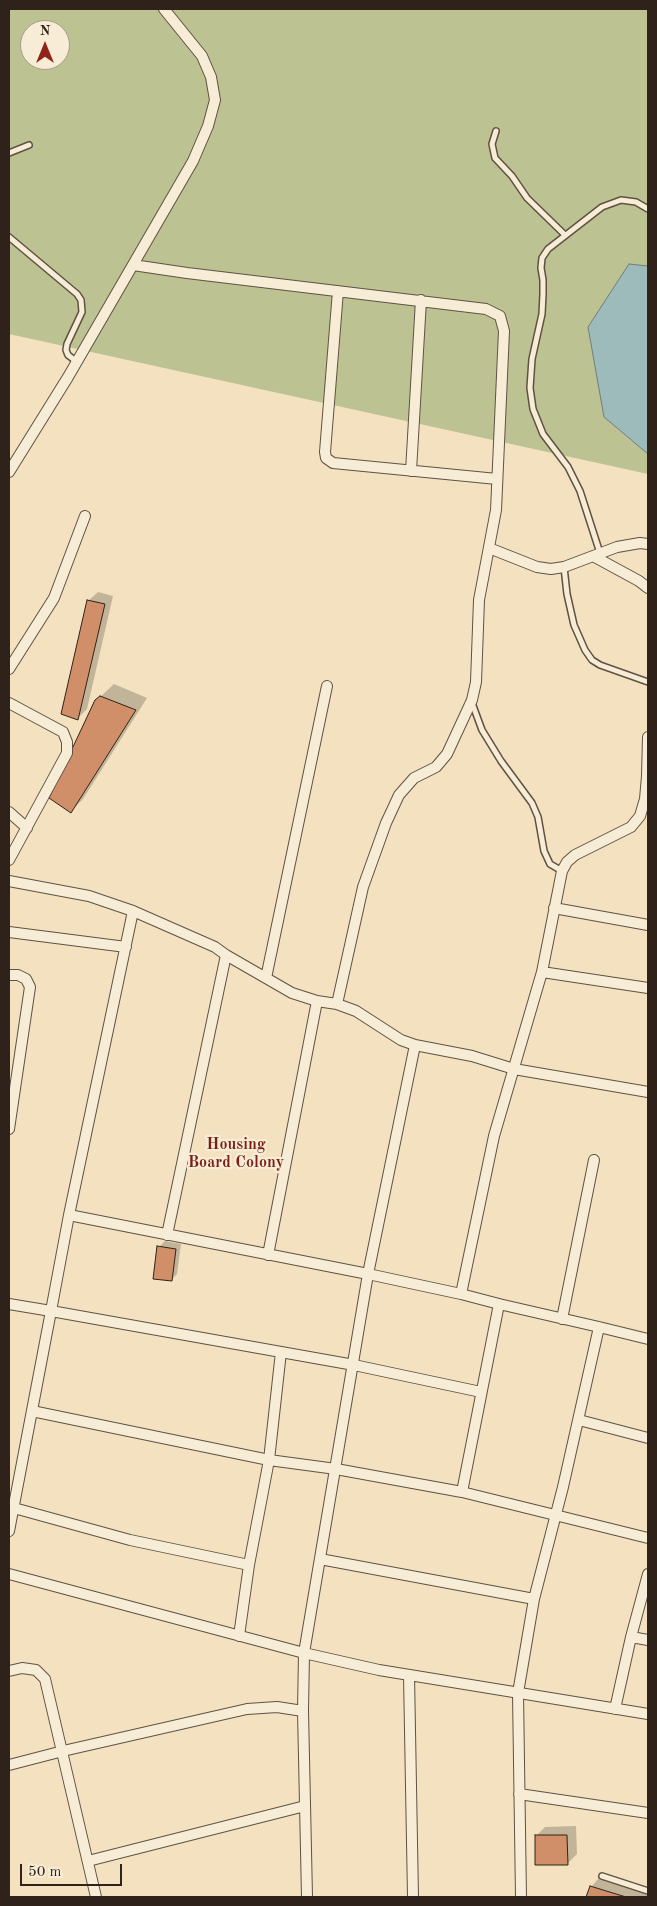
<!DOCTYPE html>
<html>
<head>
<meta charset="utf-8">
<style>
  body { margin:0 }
  #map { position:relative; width:657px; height:1906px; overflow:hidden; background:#f3e1bf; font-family:"Old Standard TT",serif }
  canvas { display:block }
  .frame { position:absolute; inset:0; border:10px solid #2e221b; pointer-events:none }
  .north { position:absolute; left:20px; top:20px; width:50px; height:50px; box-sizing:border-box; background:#f7ecd5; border:1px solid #a79b8b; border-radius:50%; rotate:0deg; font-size:14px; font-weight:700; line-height:20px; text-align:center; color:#2e221b }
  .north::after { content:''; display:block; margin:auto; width:18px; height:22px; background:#8f2418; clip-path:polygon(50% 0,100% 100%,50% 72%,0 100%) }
  .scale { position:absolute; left:20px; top:1864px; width:102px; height:22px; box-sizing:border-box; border:2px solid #2e221b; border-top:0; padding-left:6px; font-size:15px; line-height:18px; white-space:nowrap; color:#2e221b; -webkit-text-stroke:4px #f7ecd5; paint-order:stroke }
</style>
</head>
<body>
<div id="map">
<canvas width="657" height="1906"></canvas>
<div class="frame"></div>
<div class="north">N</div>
<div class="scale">50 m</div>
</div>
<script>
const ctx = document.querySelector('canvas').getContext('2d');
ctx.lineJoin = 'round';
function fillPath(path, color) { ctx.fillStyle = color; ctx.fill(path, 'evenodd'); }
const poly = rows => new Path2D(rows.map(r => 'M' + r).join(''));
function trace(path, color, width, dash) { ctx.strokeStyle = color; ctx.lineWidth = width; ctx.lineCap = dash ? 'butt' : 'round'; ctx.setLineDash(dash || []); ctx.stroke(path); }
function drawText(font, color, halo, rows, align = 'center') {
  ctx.font = font + ' "Old Standard TT",serif'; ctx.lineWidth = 4.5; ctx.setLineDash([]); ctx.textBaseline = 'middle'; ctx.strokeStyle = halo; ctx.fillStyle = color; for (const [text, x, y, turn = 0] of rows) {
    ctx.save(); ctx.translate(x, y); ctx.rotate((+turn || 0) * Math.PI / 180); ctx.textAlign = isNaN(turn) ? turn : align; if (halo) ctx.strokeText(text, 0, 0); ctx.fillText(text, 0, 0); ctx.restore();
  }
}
const green = poly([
  [9,9,648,9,648,474,9,334],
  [30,30,60,30,60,60,30,60]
]);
const water = poly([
  [629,264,648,266,648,454,604,417,588,327,629,264]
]);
const shadow = poly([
  [98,592,113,596,87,709,78,718,88,601],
  [114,684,147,698,83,799,71,811,96,701],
  [165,1241,181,1244,177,1274,171,1280,159,1247],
  [576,1826,577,1854,568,1863,536,1836,545,1827],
  [600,1877,648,1892,648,1897,587,1897,591,1887]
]);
const building = poly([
  [87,600,105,604,78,720,61,714,87,600],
  [100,696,136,710,71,813,49,798,95,700,100,696],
  [157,1246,176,1249,172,1281,153,1279,157,1246],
  [535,1835,567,1835,568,1865,535,1865,535,1835],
  [590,1886,626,1897,586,1897,590,1886]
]);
const lane = poly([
  [496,131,492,144,495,158,512,176,527,198,565,235],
  [9,153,29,145],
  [9,237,77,294,81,300,82,312,67,344,66,350,68,355,77,362],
  [600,553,580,491,568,467,543,434,533,409,530,388,532,359,542,314,543,294,543,280,541,268,542,258,548,249,602,207,621,200,636,202,648,209],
  [564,567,567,594,574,625,585,650,592,660,600,665,648,682],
  [472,703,482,730,501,761,532,803,538,817,544,851,550,864,562,871],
  [602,1876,648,1891]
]);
const street = poly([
  [133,265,187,273,486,309,500,316,504,331,496,510,479,600,476,682,472,700,447,754,436,767,414,778,399,795,386,823,363,887,337,1004],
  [338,291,325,452,326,458,333,463,497,479],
  [411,471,421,300],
  [9,472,68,377,193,161,208,126,215,100,211,77,202,56,164,9],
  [489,548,537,567,551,569,564,567,617,547,640,543,648,544],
  [593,556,639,581,648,588],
  [9,669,54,598,85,516],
  [9,703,63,732,67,742,67,753,9,860],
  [9,812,27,828],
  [9,881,89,896,133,911,215,947,226,955,292,993,317,1001,337,1004,356,1011,401,1040,415,1045,472,1056,514,1069,648,1092],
  [554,908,648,925],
  [9,932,126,947],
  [542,972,648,988],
  [9,975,18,975,26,979,30,987,9,1129],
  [266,978,327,686],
  [415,1045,368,1274,461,1294,499,1304,599,1327],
  [69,1215,368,1274,304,1653,303,1711,307,1897],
  [167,1235,226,955],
  [268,1255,317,1001],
  [461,1294,494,1136,542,972,562,871,567,862,575,855,631,827,640,816,645,799,647,776,648,737],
  [9,1304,51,1311,69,1215,133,911],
  [562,1319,594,1160],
  [32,1411,269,1460,336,1469,462,1492,648,1538],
  [579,1420,648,1438],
  [462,1492,499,1304],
  [14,1508,130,1540,249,1565],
  [9,1531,51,1311,354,1365,481,1392],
  [320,1559,534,1599],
  [9,1574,304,1653,379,1670,648,1714],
  [239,1636,249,1565,269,1460,281,1352],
  [631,1637,648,1640],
  [9,1671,22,1668,36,1670,45,1679,96,1897],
  [409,1675,413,1897],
  [615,1709,631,1637,648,1574],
  [9,1765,63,1751,247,1709,277,1707,303,1711],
  [519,1794,648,1813],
  [88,1861,305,1806],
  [521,1897,518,1693,534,1599,563,1487,599,1327,648,1339]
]);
const neighbourhoodNames = [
  ["Housing",236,1145],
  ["Board Colony",236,1163]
];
fillPath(green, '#bcc291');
fillPath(water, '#9ebbbb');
trace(water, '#717e7b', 1);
fillPath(shadow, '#0003');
fillPath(building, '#d08f68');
trace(building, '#2e221b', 1);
trace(lane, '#5f5244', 8);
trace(street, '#5f5244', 12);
trace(lane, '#f7ecd5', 5);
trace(street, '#f7ecd5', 10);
drawText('bold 16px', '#7a1f14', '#f7ecd5', neighbourhoodNames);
</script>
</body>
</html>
